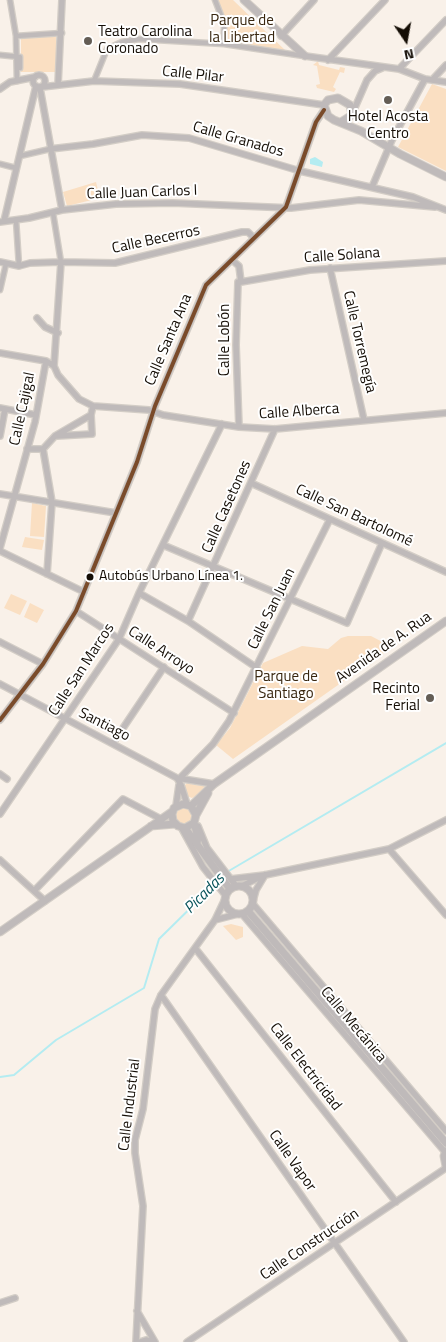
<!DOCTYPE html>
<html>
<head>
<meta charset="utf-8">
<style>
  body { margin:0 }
  #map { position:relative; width:446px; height:1342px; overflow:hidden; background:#f9f1e9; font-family:"Titillium Web",sans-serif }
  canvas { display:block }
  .north { position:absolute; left:381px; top:15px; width:50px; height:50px; -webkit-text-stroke:4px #fff; paint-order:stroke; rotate:168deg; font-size:14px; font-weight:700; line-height:20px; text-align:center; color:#140d05 }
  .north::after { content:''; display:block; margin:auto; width:18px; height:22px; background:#140d05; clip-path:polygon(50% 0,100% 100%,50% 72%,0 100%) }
</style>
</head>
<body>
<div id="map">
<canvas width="446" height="1342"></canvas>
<div class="north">N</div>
</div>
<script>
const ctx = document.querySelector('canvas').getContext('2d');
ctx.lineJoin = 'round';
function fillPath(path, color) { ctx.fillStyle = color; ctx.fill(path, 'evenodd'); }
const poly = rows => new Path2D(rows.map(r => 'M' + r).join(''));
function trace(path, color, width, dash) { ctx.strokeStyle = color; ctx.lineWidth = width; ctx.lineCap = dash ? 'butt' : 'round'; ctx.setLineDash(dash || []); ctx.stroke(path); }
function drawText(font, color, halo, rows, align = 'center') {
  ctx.font = font + ' "Titillium Web",sans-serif'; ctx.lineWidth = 4; ctx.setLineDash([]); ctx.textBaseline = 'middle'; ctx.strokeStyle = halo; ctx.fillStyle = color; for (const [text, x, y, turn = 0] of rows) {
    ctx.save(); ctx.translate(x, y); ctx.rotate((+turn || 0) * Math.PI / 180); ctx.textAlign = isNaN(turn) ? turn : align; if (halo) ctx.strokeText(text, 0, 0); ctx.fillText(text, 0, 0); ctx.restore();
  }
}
const green = poly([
  [216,0,233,0,286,51,226,43,226,23],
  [21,37,56,37,56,72,21,72],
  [318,61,319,65,339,70,340,67,345,68,344,73,340,72,333,87,336,89,334,92,317,88,316,85,320,84,317,66,313,65],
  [432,84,446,89,446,171,398,147],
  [96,182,100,198,67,206,63,192],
  [32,503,46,506,44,537,30,536],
  [25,537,44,540,42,550,22,547],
  [11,594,27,601,20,615,4,608],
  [30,603,44,610,37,623,24,617],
  [348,636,371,636,392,647,233,759,216,745,230,728,263,663,302,646,328,649,341,638],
  [187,783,195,785,205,786,198,795,192,798,187,796,184,786],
  '176 816a8 8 0 1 1 16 0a8 8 0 1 1-16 0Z',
  [231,924,243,927,243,937,236,940,223,926]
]);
const water = poly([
  [315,157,323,162,322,167,310,164,310,159]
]);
const stream = poly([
  [227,872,446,743],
  [0,1077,14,1075,56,1040,144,988,159,939,220,879]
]);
const pedestrian = poly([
  [10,0,16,36,17,81],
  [215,0,224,23,224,44],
  [16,36,62,33],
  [0,55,20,57,20,68],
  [94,81,107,49,122,42,139,39,224,44,304,56],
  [20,156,50,149],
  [0,164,16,168],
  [53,213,61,262],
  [16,220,19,266],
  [0,290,6,264]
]);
const minor = poly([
  [281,36,314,0],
  [305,56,399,69,425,79,446,82],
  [328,60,385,0],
  [399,69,446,20],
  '33 81a6 6 0 1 1 12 0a6 6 0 1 1-12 0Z',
  [433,79,446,65],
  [58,85,62,0],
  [42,87,94,81,180,84,324,105],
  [40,88,62,210],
  [0,89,10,82,35,77],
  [353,112,367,80,375,71,382,68],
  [50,149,93,144,142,135,189,138,300,171,413,197,446,210],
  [372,187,392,140,425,79],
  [4,221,36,86],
  [0,222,29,218,62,210,116,204,173,203,291,208,359,200,435,207],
  [232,260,239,266,241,282,238,282,236,345,239,427],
  [0,262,19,266,30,263,61,262,115,263,242,232,248,232,254,238],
  [330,268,364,420],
  [241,282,310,270,446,261],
  [37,318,45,327,58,333],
  [0,353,46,361,54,366,58,375,79,399,93,406,149,410,163,415,239,427,275,429,446,413],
  [54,366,61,262],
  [0,408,36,415],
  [0,436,5,409],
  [57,436,92,434,91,415],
  [27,449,43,449,55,436,91,415,93,406],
  [43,449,52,502,47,574],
  [251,483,446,572],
  [0,494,116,513],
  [163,545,347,623,382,543],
  [0,548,35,422,46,361],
  [0,551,84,592],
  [139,593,188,621,257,668],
  [76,611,234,713],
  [188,621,275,429],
  [0,642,43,664],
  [0,684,177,778,181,785,187,804],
  [0,720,43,664,76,611,137,462,155,406,206,285,286,207,316,122,324,110],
  [113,743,164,667],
  [0,774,7,779],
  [177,778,214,784],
  [179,779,213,744,229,721,330,519],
  [176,806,179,785],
  [0,814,119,639,139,593,222,424],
  [198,826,207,848,236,886],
  [181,827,203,867,226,896],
  [389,849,446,915],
  [0,860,45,901],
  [231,879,265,875,389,849,446,820],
  [242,886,260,877],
  [34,891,123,799,161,819],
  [253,901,256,890,265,875],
  [253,904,446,1131],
  [242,914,445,1152],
  [215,920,238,914],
  [195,948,396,1202],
  [161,995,404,1342],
  [0,1303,15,1298],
  [137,1311,155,1342],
  [136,1342,143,1206,135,1153,135,1140,143,1109,155,1009,161,995,215,920,225,899],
  [140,1342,146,1340,154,1342],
  [187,1342,446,1168]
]);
const tertiary = poly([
  [244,0,305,56],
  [341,122,352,115,350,105,338,98,328,100,324,105,328,116,334,120,361,131,400,154,446,177],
  [191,806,214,784,446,621],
  [196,815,208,793],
  [194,823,198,837,197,843],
  [151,826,175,824],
  [185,828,194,823,196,815,191,806,183,804,174,808,172,814,173,821,178,826,185,828,230,889],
  '225 900a14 14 0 1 1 28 0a14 14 0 1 1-28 0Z',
  [248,911,446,1143],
  [0,932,173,811],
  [446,1151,444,1156,446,1166]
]);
const bus1 = poly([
  [0,720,43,664,76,611,137,462,155,406,206,285,286,207,316,122,324,110]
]);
const markers = [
  [88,41,5,"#645d55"],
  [388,100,5,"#645d55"],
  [90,577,4.5,"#140d05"],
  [430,698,5,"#645d55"]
];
const busNames = [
  ["Autobús Urbano Línea 1.",99,577]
];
const parkNames = [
  ["Parque de",242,21],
  ["la Libertad",242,38],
  ["Parque de",286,677],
  ["Santiago",286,694]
];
const poiNames = [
  ["Teatro Carolina",98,32],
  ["Coronado",98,49],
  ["Hotel Acosta",388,117,"center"],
  ["Centro",388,134,"center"],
  ["Recinto",420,689,"right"],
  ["Ferial",420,706,"right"]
];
const streetNames = [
  ["Calle Pilar",193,75,6],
  ["Calle Granados",238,140,16],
  ["Calle Juan Carlos I",142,193,-2],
  ["Calle Becerros",156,240,-12],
  ["Calle Solana",342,256,-4],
  ["Calle Santa Ana",169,340,-67],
  ["Calle Lobón",225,340,-90],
  ["Calle Torremegía",359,342,77],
  ["Calle Cajigal",23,409,-78],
  ["Calle Alberca",299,412,-4],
  ["Calle Casetones",227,507,-66],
  ["Calle San Bartolomé",354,516,25],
  ["Calle San Juan",272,609,-64],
  ["Avenida de A. Rua",384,648,-35],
  ["Calle Arroyo",161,651,33],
  ["Calle San Marcos",82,670,-57],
  ["Santiago",104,725,27],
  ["Calle Mecánica",353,1025,50],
  ["Calle Electricidad",305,1067,52],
  ["Calle Industrial",130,1105,-83],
  ["Calle Vapor",292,1161,55],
  ["Calle Construcción",310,1245,-34]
];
const waterNames = [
  ["Picadas",205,894,-45]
];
fillPath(green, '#fadfc2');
fillPath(water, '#b4ecf1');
trace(stream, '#b4ecf1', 2);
trace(pedestrian, '#d3cdc6', 7);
trace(minor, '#d3cdc6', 8);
trace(tertiary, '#d3cdc6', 9);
trace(pedestrian, '#bfbaba', 4.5);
trace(minor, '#bfbaba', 5.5);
trace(tertiary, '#bfbaba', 7);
trace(bus1, '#7a4b2a', 4);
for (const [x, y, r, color] of markers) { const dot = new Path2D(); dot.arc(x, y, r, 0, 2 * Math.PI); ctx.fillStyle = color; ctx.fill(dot); trace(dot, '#fff', 2); }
drawText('14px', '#140d05', '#fff', busNames, 'left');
drawText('15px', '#38260f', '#fff', parkNames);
drawText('15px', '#140d05', '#fff', poiNames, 'left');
drawText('15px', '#140d05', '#fff', streetNames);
drawText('italic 16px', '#09545b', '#fff', waterNames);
</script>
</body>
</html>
